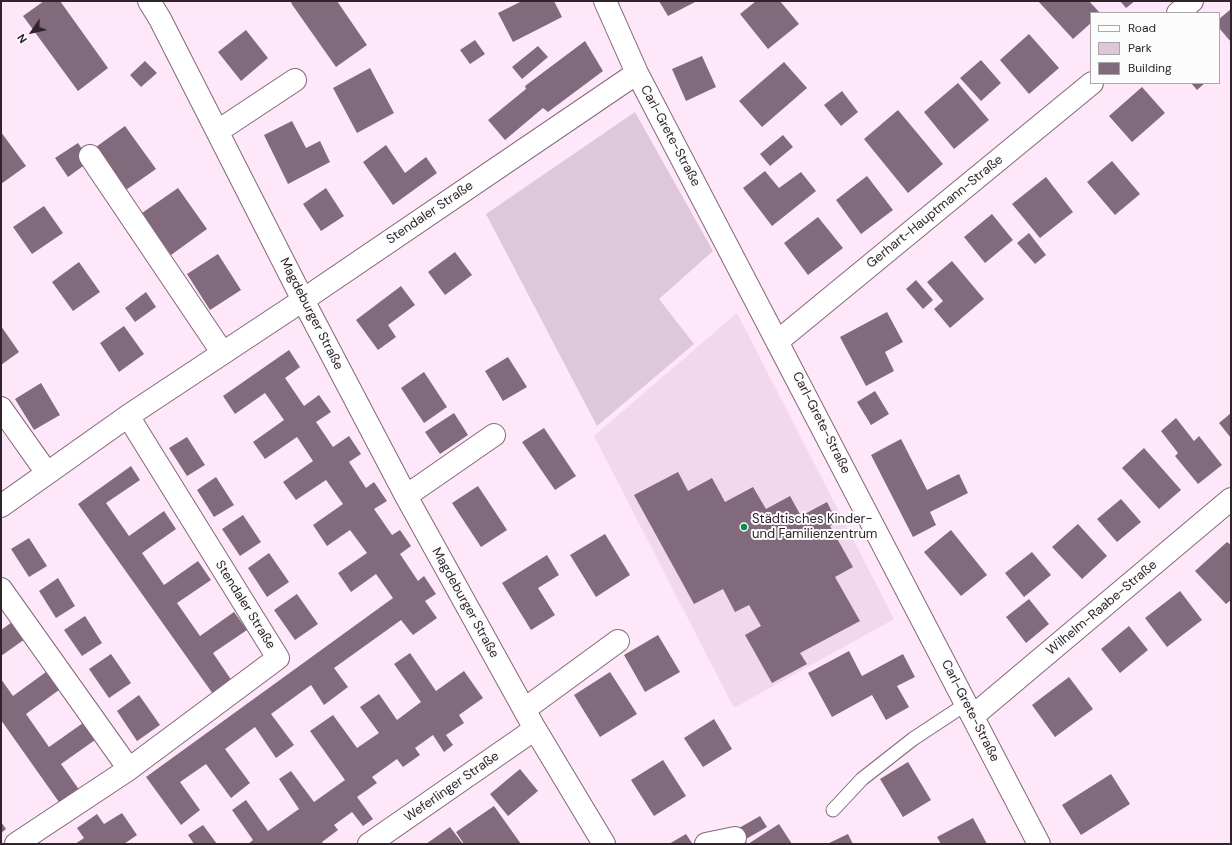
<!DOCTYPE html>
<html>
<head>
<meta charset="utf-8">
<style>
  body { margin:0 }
  #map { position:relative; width:1232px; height:845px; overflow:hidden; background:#fee7f9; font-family:"DM Sans",sans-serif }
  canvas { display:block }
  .frame { position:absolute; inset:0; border:2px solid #2f242c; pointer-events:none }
  .legend { position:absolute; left:1090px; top:12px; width:130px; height:72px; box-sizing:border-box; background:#fcfcfc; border:1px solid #aaa6a9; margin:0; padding:5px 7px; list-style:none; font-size:12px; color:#2f242c }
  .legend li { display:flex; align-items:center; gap:8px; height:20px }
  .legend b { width:20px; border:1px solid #aaa6a9 }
  .north { position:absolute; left:12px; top:12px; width:40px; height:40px; -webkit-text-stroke:3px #fcfcfc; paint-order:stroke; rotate:236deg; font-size:11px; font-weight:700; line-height:16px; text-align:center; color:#2f242c }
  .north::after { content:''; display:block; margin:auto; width:14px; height:18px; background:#2f242c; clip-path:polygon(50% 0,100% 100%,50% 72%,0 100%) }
</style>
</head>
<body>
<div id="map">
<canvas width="1232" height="845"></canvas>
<div class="frame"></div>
<ul class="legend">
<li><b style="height:5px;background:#fff"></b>Road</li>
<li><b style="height:11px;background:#dec7d9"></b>Park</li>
<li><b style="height:11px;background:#816a7c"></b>Building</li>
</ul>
<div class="north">N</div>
</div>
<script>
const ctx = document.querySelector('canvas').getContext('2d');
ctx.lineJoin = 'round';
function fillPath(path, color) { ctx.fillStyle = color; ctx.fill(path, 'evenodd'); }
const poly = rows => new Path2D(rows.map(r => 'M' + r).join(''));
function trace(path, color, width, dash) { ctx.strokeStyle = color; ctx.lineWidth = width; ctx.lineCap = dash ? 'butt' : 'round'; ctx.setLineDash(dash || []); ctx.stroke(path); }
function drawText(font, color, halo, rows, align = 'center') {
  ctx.font = font + ' "DM Sans",sans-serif'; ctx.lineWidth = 4; ctx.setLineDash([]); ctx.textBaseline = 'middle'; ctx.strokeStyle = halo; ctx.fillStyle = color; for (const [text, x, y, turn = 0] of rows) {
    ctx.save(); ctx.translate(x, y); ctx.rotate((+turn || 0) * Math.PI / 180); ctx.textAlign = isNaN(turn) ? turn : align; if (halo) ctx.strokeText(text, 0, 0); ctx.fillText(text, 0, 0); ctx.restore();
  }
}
const built = poly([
  [737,313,894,619,734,708,594,436]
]);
const green = poly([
  [635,112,713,251,659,299,694,344,597,426,486,214]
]);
const building = poly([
  [44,1,60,1,108,68,78,91,23,16],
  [293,1,337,1,367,45,336,67,291,3],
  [522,1,554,1,562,17,513,42,498,13],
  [659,1,697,1,668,16],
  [756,1,780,1,799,24,768,49,740,14],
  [1038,1,1089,1,1100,13,1091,13,1091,23,1073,39],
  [1120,1,1135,1,1126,8],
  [1231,9,1231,42,1219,28,1219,19],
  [246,30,268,58,241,81,218,52],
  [1029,34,1059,68,1029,94,1000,60],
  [475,40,485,54,470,64,460,50],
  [585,41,603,71,548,112,543,108,505,140,488,120,526,89,525,86],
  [538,46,548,57,522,79,512,67],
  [702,56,716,87,686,101,672,69],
  [981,60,1001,83,981,101,960,78],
  [145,61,157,73,141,87,130,75],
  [784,62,807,88,762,127,739,101],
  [370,68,394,113,357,133,333,88],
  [958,83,989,120,954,149,924,112],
  [1191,83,1205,83,1197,90],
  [1142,87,1165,113,1132,142,1109,116],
  [842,91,858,112,841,126,824,105],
  [898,110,943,164,908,193,864,139],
  [292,121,306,148,320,141,330,162,288,184,264,135],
  [125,126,156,169,126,190,96,147],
  [1,132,26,166,1,184],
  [783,135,793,147,770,166,760,154],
  [78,143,90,161,68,177,55,158],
  [386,145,405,173,426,157,437,173,393,205,363,162],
  [1112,161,1140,194,1115,215,1087,182],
  [765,171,779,188,801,172,816,191,772,226,743,188],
  [867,176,893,210,861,234,836,200],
  [1046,177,1073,212,1040,238,1012,204],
  [178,188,207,229,171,255,142,213],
  [326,188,344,216,321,231,303,204],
  [44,206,63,233,32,254,13,227],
  [992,214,1013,240,985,263,964,237],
  [818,217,843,248,808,275,784,243],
  [1029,233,1046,255,1035,264,1017,243],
  [455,252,472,275,445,295,428,272],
  [218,254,241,290,210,310,187,274],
  [952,261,984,299,950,328,934,309,943,301,927,282],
  [79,262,100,292,73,311,52,282],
  [916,280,933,300,923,309,906,289],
  [401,286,415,305,388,325,396,337,378,350,356,320],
  [146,292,156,307,135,322,125,308],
  [887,312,903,342,885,352,894,371,866,386,840,337],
  [1,326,19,352,1,365],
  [124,326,144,354,119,372,100,343],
  [289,350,300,367,285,378,304,406,319,395,331,412,316,422,333,447,349,436,361,454,349,462,366,488,374,482,387,501,374,509,392,535,400,530,411,546,400,554,418,581,424,576,436,594,425,601,437,618,413,635,401,620,334,668,348,687,324,705,311,685,271,714,294,745,276,758,255,727,225,749,250,783,231,798,206,764,180,782,200,810,181,825,146,777,393,598,376,574,351,592,338,573,367,553,350,530,327,546,313,525,343,504,326,480,296,500,283,482,313,461,297,437,265,459,253,442,284,420,265,393,235,414,223,396],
  [508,357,527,387,503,401,485,371],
  [424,372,447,407,424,423,401,388],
  [41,383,60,415,34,430,15,399],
  [875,391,889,414,871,425,857,402],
  [454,413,468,435,440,454,425,432],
  [1231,413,1231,438,1219,423],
  [1176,418,1194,441,1199,436,1222,465,1198,484,1175,456,1178,453,1161,431],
  [544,428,576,476,555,490,522,442],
  [187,437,205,465,187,476,169,448],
  [901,439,927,490,959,474,968,493,930,512,936,525,913,537,871,455],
  [1144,448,1181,490,1159,509,1122,468],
  [131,466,140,480,106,503,129,536,164,511,176,529,142,553,164,585,198,561,211,580,177,603,200,636,234,612,247,630,213,653,232,681,213,694,78,504],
  [678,472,688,491,712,478,725,502,753,487,766,509,790,496,801,516,827,502,837,522,830,526,853,567,835,577,860,621,800,653,807,664,772,683,745,635,761,626,749,605,735,612,723,589,694,604,634,495],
  [216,477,234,505,214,517,197,490],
  [478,486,507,530,481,547,452,503],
  [1121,499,1141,522,1117,542,1097,519],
  [243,515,261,542,240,556,222,529],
  [1078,524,1107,556,1082,579,1052,547],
  [951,530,987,575,961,596,924,552],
  [605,534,630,575,596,597,570,555],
  [29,538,47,566,29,577,11,549],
  [1227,542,1231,545,1231,600,1226,604,1195,571],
  [1032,552,1051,575,1024,597,1005,573],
  [269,553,289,582,267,597,248,568],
  [547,555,559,575,538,588,555,615,531,630,502,583],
  [58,578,75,606,56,618,39,591],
  [1180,591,1202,620,1167,647,1145,618],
  [297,594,318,624,295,640,274,610],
  [1029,599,1049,624,1026,643,1006,617],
  [85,616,102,643,82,656,64,630],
  [12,622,25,639,1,656,1,630],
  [1129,626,1148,650,1120,673,1101,649],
  [658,635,680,672,645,692,624,655],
  [849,651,862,676,903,654,915,677,897,686,909,707,886,720,872,695,832,717,808,673],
  [410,653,436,691,464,671,483,698,459,715,464,723,446,735,453,745,444,752,433,735,415,748,420,755,403,767,397,759,372,777,377,783,357,797,373,819,363,826,352,812,334,825,338,830,322,842,323,844,248,844,253,840,232,810,246,800,268,831,299,809,279,779,291,771,314,802,345,780,310,731,333,715,357,748,379,733,360,707,379,694,397,720,421,702,394,664],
  [111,654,131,683,109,698,89,669],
  [46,672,59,690,26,714,49,747,83,723,95,740,61,764,80,791,61,805,1,720,1,679,13,696],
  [610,672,637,714,600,737,574,695],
  [1069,677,1093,709,1055,737,1032,705],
  [139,695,160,725,137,741,117,711],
  [714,719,732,749,703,767,684,738],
  [663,760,686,796,654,816,631,780],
  [908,762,931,800,903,817,880,779],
  [520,769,538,791,508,816,490,794],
  [1111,774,1130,804,1081,835,1062,805],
  [494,806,521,844,464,844,456,832],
  [122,813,137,835,124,844,75,844,84,838,77,828,97,814,104,824],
  [760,816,767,827,746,839,739,828],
  [973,818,987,844,941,844,937,837],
  [1,822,6,829,1,833],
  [779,824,792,844,748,844],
  [203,825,217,844,194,844,188,835],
  [450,827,463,844,426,844],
  [686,834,692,843,669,844],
  [848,834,853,844,827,844]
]);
const lane = poly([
  [833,810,862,779,913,739,966,704]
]);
const street = poly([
  [149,1,160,19,303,300,406,496,535,729,604,844],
  [605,1,637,73,1039,844],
  [1178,13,1192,1],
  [218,131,295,80],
  [90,156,222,352],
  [778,341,1092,83],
  [1,408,47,473],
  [406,496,494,435],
  [1,506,128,416,303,300,637,73],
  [1,589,129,769],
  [525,709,618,641],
  [973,716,1231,499],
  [16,844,129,769,278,658,128,416],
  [369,844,535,729],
  [706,844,735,838]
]);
const markers = [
  [744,527,4,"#08904e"]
];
const streetNames = [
  ["Carl-Grete-Straße",670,136,62],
  ["Gerhart-Hauptmann-Straße",935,212,-39],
  ["Stendaler Straße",430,213,-34],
  ["Magdeburger Straße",311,314,63],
  ["Carl-Grete-Straße",821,423,63],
  ["Magdeburger Straße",465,603,61],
  ["Stendaler Straße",245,605,58],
  ["Wilhelm-Raabe-Straße",1102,608,-40],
  ["Carl-Grete-Straße",970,711,63],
  ["Weferlinger Straße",452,787,-35]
];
const poiNames = [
  ["Städtisches Kinder-",752,520],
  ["und Familienzentrum",752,535]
];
fillPath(built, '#f3d8ed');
fillPath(green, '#dec7d9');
fillPath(building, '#816a7c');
trace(lane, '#81687b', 15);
trace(street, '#81687b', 24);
trace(lane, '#fff', 13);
trace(street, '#fff', 22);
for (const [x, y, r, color] of markers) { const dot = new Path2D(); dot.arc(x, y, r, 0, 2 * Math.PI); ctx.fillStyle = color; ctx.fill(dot); trace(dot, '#fcfcfc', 1.5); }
drawText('13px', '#2f242c', '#fcfcfc', streetNames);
drawText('13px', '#2f242c', '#fcfcfc', poiNames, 'left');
</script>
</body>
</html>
